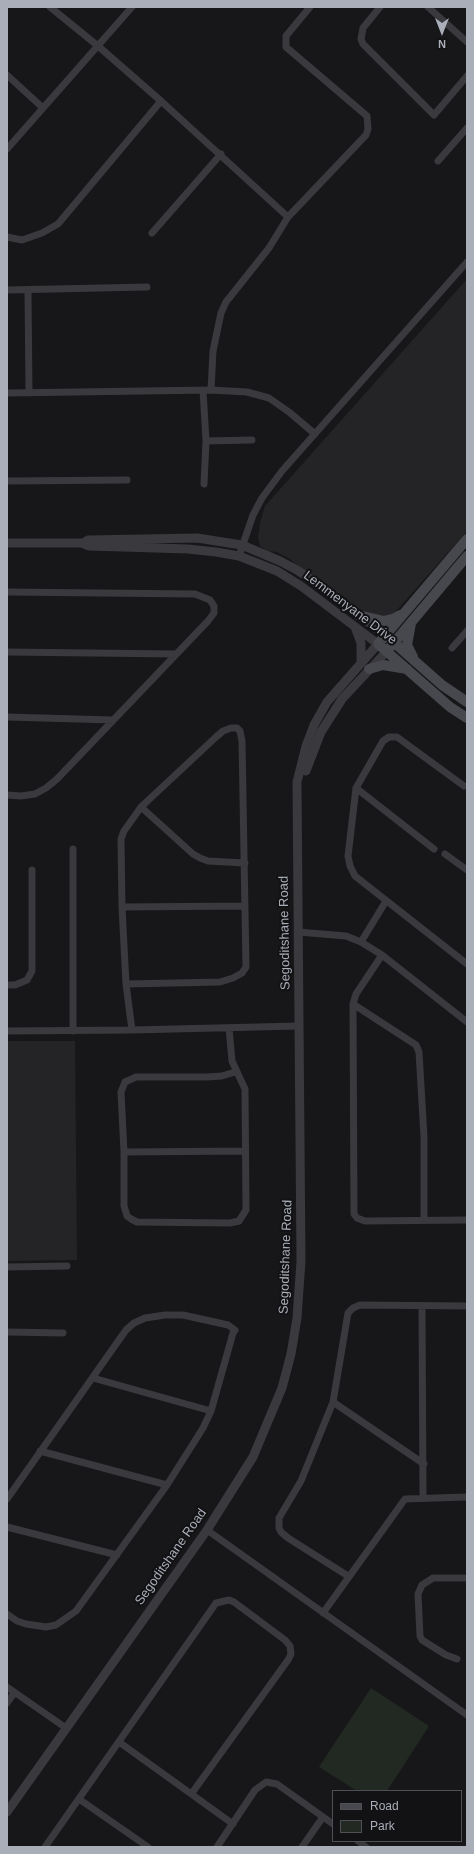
<!DOCTYPE html>
<html>
<head>
<meta charset="utf-8">
<style>
  body { margin:0 }
  #map { position:relative; width:474px; height:1854px; overflow:hidden; background:#171719; font-family:Arial,sans-serif }
  canvas { display:block }
  .frame { position:absolute; inset:0; border:8px solid #aaaeb8; pointer-events:none }
  .legend { position:absolute; left:332px; top:1790px; width:130px; height:52px; box-sizing:border-box; background:#121214; border:1px solid #4f5056; margin:0; padding:5px 7px; list-style:none; font-size:12px; color:#aaaeb8 }
  .legend li { display:flex; align-items:center; gap:8px; height:20px }
  .legend b { width:20px; border:1px solid #4f5056 }
  .north { position:absolute; left:422px; top:12px; width:40px; height:40px; -webkit-text-stroke:3px #121214; paint-order:stroke; rotate:180deg; font-size:11px; font-weight:700; line-height:16px; text-align:center; color:#aaaeb8 }
  .north::after { content:''; display:block; margin:auto; width:14px; height:18px; background:#aaaeb8; clip-path:polygon(50% 0,100% 100%,50% 72%,0 100%) }
</style>
</head>
<body>
<div id="map">
<canvas width="474" height="1854"></canvas>
<div class="frame"></div>
<ul class="legend">
<li><b style="height:5px;background:#47484e"></b>Road</li>
<li><b style="height:11px;background:#222923"></b>Park</li>
</ul>
<div class="north">N</div>
</div>
<script>
const ctx = document.querySelector('canvas').getContext('2d');
ctx.lineJoin = 'round';
function fillPath(path, color) { ctx.fillStyle = color; ctx.fill(path, 'evenodd'); }
const poly = rows => new Path2D(rows.map(r => 'M' + r).join(''));
function trace(path, color, width, dash) { ctx.strokeStyle = color; ctx.lineWidth = width; ctx.lineCap = dash ? 'butt' : 'round'; ctx.setLineDash(dash || []); ctx.stroke(path); }
function drawText(font, color, halo, rows, align = 'center') {
  ctx.font = font + ' Arial,sans-serif'; ctx.lineWidth = 4; ctx.setLineDash([]); ctx.textBaseline = 'middle'; ctx.strokeStyle = halo; ctx.fillStyle = color; for (const [text, x, y, turn = 0] of rows) {
    ctx.save(); ctx.translate(x, y); ctx.rotate((+turn || 0) * Math.PI / 180); ctx.textAlign = isNaN(turn) ? turn : align; if (halo) ctx.strokeText(text, 0, 0); ctx.fillText(text, 0, 0); ctx.restore();
  }
}
const built = poly([
  [467,279,467,531,390,618,363,614,324,589,290,559,277,552,268,551,260,546,258,538,260,523,265,506],
  [7,1041,75,1041,77,1260,7,1261]
]);
const green = poly([
  [371,1688,429,1726,387,1791,357,1791,319,1767]
]);
const minor = poly([
  [50,7,98,46,161,101,288,217],
  [380,7,363,28,361,39,363,44,434,115,467,76],
  [428,7,467,42],
  [7,75,43,108],
  [7,149,132,7],
  [438,161,467,128],
  [152,233,221,154],
  [7,237,22,240,42,233,58,224,161,101],
  [7,290,147,287],
  [28,290,29,393],
  [203,390,206,441,204,484],
  [211,390,213,351,221,313,226,302,269,248,288,217,366,135,368,129,367,116,286,47,286,36,310,7],
  [7,393,211,390,247,392,269,398,289,412,315,434],
  [206,441,252,440],
  [7,481,127,480],
  [239,556,253,515,262,498,282,471,467,262],
  [7,592,195,594,210,600,214,606,214,613,208,621,57,779,46,788,35,794,21,796,7,795],
  [452,648,467,631],
  [7,652,176,654],
  [7,717,113,720],
  [464,786,397,737,389,737,383,741,356,788,348,856,350,866,355,876,467,964],
  [356,788,434,849],
  [141,807,193,854,200,858,208,861,245,863],
  [73,849,73,1031],
  [445,854,467,870],
  [122,907,245,906],
  [298,932,346,936,361,942,382,955,467,1022],
  [361,942,386,901],
  [382,955,356,994,353,1004,354,1214,357,1218,365,1221,467,1220],
  [126,984,220,982,233,978,242,973,246,967,242,741,240,731,237,728,231,728,223,731,216,737,141,807,124,831,121,839,122,907,126,984,132,1030],
  [7,985,15,985,27,980,32,971,32,870],
  [353,1004,416,1045,419,1052,424,1137,424,1220],
  [229,1028,232,1061,245,1089,246,1210,239,1221,230,1223,137,1222,131,1219,127,1216,124,1206,124,1152,121,1092,125,1082,136,1077,207,1077,222,1076,235,1072],
  [7,1031,132,1030,299,1026],
  [124,1152,245,1151],
  [7,1267,67,1266],
  [422,1306,423,1497],
  [7,1332,63,1333],
  [93,1378,211,1411],
  [333,1402,424,1464],
  [40,1451,167,1485],
  [7,1499,126,1330,134,1323,145,1318,165,1315,183,1315,228,1325,235,1330,233,1333,211,1411,203,1428,167,1485,76,1611,56,1625,46,1627,26,1624,17,1621,7,1614],
  [7,1527,117,1555],
  [207,1530,467,1715],
  [348,1576,288,1538,281,1532,279,1528,279,1518,301,1481,333,1402,348,1313,353,1308,360,1305,467,1306],
  [323,1613,405,1499,467,1497],
  [457,1659,446,1655,422,1640,420,1636,418,1594,422,1585,433,1578,467,1578],
  [7,1687,66,1728],
  [7,1703,14,1693],
  [119,1742,233,1824],
  [79,1799,148,1847],
  [358,1841,366,1847],
  [45,1847,216,1603,229,1600,234,1602,285,1640,290,1646,291,1654,288,1660,192,1793],
  [217,1847,255,1790,266,1782,277,1784,333,1824],
  [302,1847,323,1817]
]);
const tertiary = poly([
  [85,542,88,540,197,538,242,545,280,561,297,570,325,589,385,635],
  [7,543,82,543,89,546,188,549,216,552,239,556,277,571,301,586,378,644,327,702,314,725,306,746,297,782,301,1261,297,1318,291,1354,282,1388,253,1457,207,1530,7,1812],
  [355,627,361,643,361,661],
  [306,771,321,732,342,699,387,651]
]);
const secondary = poly([
  [467,539,378,644,450,707,467,718],
  [358,615,384,621,393,619,400,615],
  [411,623,407,645,413,657],
  [390,639,442,685,467,702],
  [387,651,467,556],
  [369,669,383,665,407,669]
]);
const streetNames = [
  ["Lemmenyane Drive",350,608,37],
  ["Segoditshane Road",285,933,-91],
  ["Segoditshane Road",286,1257,-88],
  ["Segoditshane Road",171,1557,-55]
];
fillPath(built, '#242326');
fillPath(green, '#222923');
trace(minor, '#39393e', 7);
trace(tertiary, '#39393e', 9);
trace(secondary, '#47484e', 10);
drawText('13px', '#aaaeb8', '#121214', streetNames);
</script>
</body>
</html>
